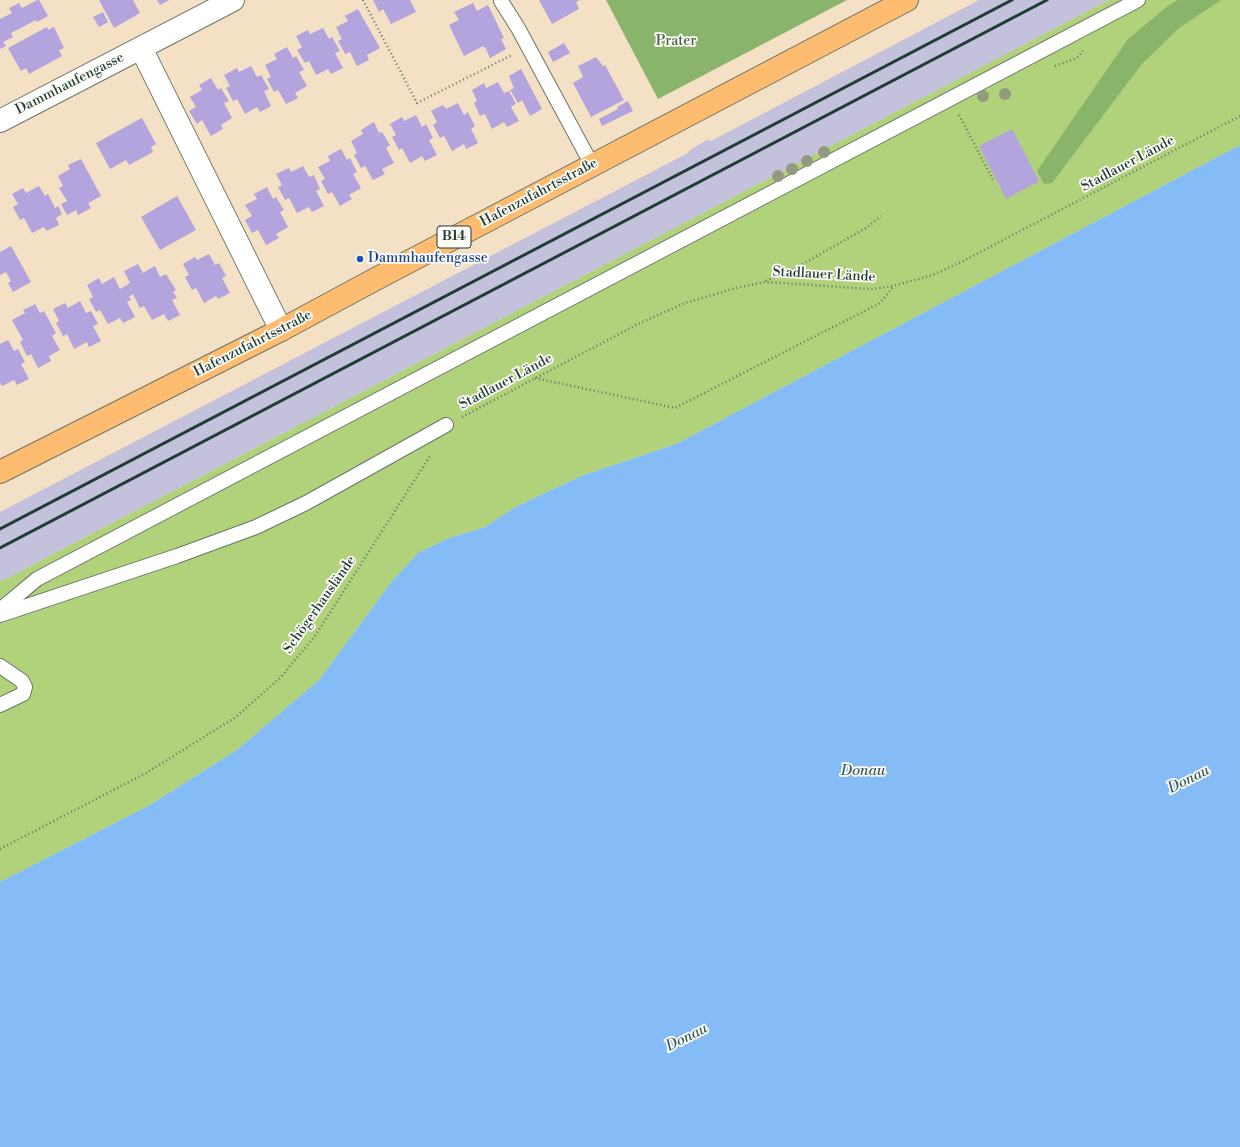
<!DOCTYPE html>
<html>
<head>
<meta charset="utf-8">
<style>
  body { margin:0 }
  canvas { display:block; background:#f3e0c5 }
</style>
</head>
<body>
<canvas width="1240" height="1147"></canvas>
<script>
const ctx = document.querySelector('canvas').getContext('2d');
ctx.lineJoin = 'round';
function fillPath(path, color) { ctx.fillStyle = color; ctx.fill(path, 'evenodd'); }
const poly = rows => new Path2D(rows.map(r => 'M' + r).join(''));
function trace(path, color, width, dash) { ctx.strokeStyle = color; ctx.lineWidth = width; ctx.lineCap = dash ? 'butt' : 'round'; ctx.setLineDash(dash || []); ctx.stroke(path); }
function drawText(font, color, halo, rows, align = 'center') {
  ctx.font = font + ' "Libre Bodoni",serif'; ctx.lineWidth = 3.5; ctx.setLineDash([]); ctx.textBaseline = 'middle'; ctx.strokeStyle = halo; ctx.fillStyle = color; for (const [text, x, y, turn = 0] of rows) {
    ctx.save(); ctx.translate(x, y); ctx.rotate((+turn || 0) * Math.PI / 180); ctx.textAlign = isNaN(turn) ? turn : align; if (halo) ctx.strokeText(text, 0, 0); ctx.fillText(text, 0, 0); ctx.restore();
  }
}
const industrial = poly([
  [979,0,1109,0,0,582,0,512,688,153,690,150,707,140,711,141]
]);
const green = poly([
  [1109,0,1240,0,1240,145,676,444,581,476,515,507,485,527,449,538,418,553,392,581,319,680,238,749,150,805,0,882,0,582]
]);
const forest = poly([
  [606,0,847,0,658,99],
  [1178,0,1221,0,1179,28,1142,64,1052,183,1044,184,1037,171,1128,39,1169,5]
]);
const water = poly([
  [1240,145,1240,1147,0,1147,0,882,150,805,238,749,319,680,392,581,418,553,449,538,485,527,515,507,581,476,676,444]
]);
const building = poly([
  [37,0,39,0,48,16,37,22,36,20,11,33,13,37,3,42,6,46,0,49,0,19,12,13,9,8,19,3,22,8],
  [99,0,133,0,140,13,114,28],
  [157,0,169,0,160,5],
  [373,0,410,0,416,12,391,24,383,9,379,12],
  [539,0,580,0,576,2,579,9,552,24],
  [473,3,477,11,488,5,504,38,501,39,506,49,490,58,485,47,484,48,483,46,464,56,449,25,459,20,454,12],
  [358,9,380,48,367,55,369,60,357,66,350,52,345,54,338,41,342,39,336,27,348,21,345,16],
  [103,12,108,22,99,27,93,17],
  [47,27,48,30,54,27,64,48,59,50,62,56,29,74,26,68,21,71,8,48],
  [323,28,329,39,332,37,340,51,335,53,343,68,331,74,328,69,316,75,309,61,305,63,297,50,302,47,296,36,308,30,310,34],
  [564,43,570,53,553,62,548,52],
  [287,47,293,58,296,56,304,70,299,72,307,86,295,93,298,98,286,104,278,90,274,92,267,79,271,77,265,65,277,59,274,54],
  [596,57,603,66,605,65,624,100,591,117,573,83,583,77,578,66],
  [251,66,257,77,261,75,269,89,264,91,271,106,260,112,257,107,245,114,237,99,233,101,226,88,230,86,224,75,237,68,239,72],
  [521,69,542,109,530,116,522,100,518,103,510,90,514,88,509,76],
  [211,78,218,90,221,88,229,101,224,103,232,118,221,125,223,129,211,136,202,120,197,124,189,111,196,107,190,97,202,90,199,85],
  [498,82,504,93,509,91,516,104,511,107,519,121,507,127,504,122,492,129,485,114,480,116,474,103,477,101,472,90,484,83,486,88],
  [628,101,633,111,602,126,599,119,618,109,617,107],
  [458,103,464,115,468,112,475,126,471,129,478,143,466,149,464,144,452,151,444,136,440,138,433,125,437,122,431,111,443,105,446,109],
  [416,115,422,127,426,124,433,138,429,140,437,155,425,161,422,156,410,163,402,148,399,150,392,137,396,135,390,124,402,117,404,121],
  [142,118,156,144,151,147,153,152,129,165,126,160,110,169,96,143],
  [374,122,379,133,382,132,390,145,386,148,394,163,382,169,385,174,373,180,365,166,361,168,354,155,357,153,351,141,363,134,361,130],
  [1012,129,1039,181,1006,199,979,146],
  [341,149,347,160,350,158,357,172,353,174,361,188,349,195,352,199,340,206,332,192,328,194,321,181,325,179,318,167,330,161,328,156],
  [81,159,101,196,88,203,91,208,78,215,76,210,67,215,61,204,67,201,59,188,63,186,58,176,70,169,68,165],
  [303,166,309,177,314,175,320,189,316,191,324,206,312,212,309,207,297,213,289,198,285,200,278,187,282,185,276,174,289,168,291,172],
  [39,186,45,196,48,194,55,208,58,206,62,214,56,218,59,225,46,231,44,227,32,233,24,218,20,220,13,207,18,204,12,194,23,188,26,193],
  [267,187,273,199,276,197,284,210,280,212,288,227,276,234,279,238,266,245,258,230,252,233,245,220,252,216,245,205,257,199,254,194],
  [177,196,196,230,160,250,141,217],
  [11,246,31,282,13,292,8,283,11,281,6,272,0,275,0,252],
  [209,254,215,265,219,263,226,276,222,278,230,293,218,299,216,296,204,303,196,288,192,290,185,277,189,275,183,264,195,257,197,260],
  [138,264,143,273,155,266,160,277,166,274,176,290,173,292,177,298,172,300,180,315,168,321,164,314,152,320,144,306,140,308,133,294,129,297,131,300,127,302,135,317,123,323,120,318,108,324,100,310,96,312,89,299,93,297,87,285,99,278,102,284,114,277,120,289,130,283,124,271],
  [80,301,86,313,91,311,98,324,93,326,101,341,89,347,87,342,74,349,67,334,63,336,56,323,59,321,53,309,65,303,68,308],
  [35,304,40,313,44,311,56,333,52,336,60,350,49,356,51,361,38,368,31,354,27,356,20,342,23,340,12,320,25,313,23,310],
  [8,340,14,351,18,349,25,362,21,364,29,379,17,385,14,380,2,386,0,383,0,344]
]);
const path = poly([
  [363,0,417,103,512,55],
  [1055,66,1077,58,1083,51],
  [959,115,993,180],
  [766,281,801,265,866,228,881,216],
  [535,378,675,408,880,303,893,287],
  [462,417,638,324,685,303,736,288,765,282,872,289,893,286,933,275,965,260,1240,116],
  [0,849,146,773,236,717,281,677,315,636,430,456]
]);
const lane = poly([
  [501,1,518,28,592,165],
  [0,610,37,579,1138,0],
  [0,615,177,556,256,527,306,503,446,425],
  [0,666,22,681,25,687,23,694,0,705]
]);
const street = poly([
  [141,48,281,330],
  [0,121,233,0]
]);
const primary = poly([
  [0,472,281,330,372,281,907,0]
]);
const rail = poly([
  [0,529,1012,0],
  [0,548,1047,0]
]);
const trees = [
  [1005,94],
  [983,96],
  [824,152],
  [807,161],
  [792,169],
  [778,176]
];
const markers = [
  [360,259,4,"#1a4fb4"]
];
const shields = [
  [454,237,34]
];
const shieldNames = [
  ["B14",454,237]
];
const parkNames = [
  ["Prater",676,42]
];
const streetNames = [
  ["Dammhaufengasse",70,84,-27],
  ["Stadlauer Lände",1128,164,-28],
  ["Hafenzufahrtsstraße",539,193,-28],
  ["Stadlauer Lände",824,275,3],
  ["Hafenzufahrtsstraße",253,344,-27],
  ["Stadlauer Lände",506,382,-28],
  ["Schögerhauslände",320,605,-55]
];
const transitNames = [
  ["Dammhaufengasse",368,259]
];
const waterNames = [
  ["Donau",863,771],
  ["Donau",1189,780,-27],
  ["Donau",687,1038,-27]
];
fillPath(industrial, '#c3c1db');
fillPath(green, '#afd27b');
fillPath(forest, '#8bb46b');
fillPath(water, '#85bcf5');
fillPath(building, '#b3a4de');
trace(lane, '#697667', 16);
trace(street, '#697667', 24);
trace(primary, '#697667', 24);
trace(path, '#697667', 2.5, [1, 3]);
trace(lane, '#fff', 14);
trace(street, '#fff', 22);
trace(primary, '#febc70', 22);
trace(rail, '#1f3d34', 3);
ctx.fillStyle = '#929b7f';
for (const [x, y] of trees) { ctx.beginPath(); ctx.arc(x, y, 6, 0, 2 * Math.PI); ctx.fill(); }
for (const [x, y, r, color] of markers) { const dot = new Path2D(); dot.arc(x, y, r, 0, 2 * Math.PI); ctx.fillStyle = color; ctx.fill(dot); trace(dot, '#fdfcf7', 1.5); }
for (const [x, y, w] of shields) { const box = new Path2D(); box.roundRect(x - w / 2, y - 11, w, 22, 3); ctx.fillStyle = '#fdfcf7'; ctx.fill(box); trace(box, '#1f3d34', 1); }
drawText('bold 13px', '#1f3d34', null, shieldNames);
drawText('14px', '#436246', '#fdfcf7', parkNames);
drawText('14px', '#1f3d34', '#fdfcf7', streetNames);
drawText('14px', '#164399', '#fdfcf7', transitNames, 'left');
drawText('italic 15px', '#385d64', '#fdfcf7', waterNames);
</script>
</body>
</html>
